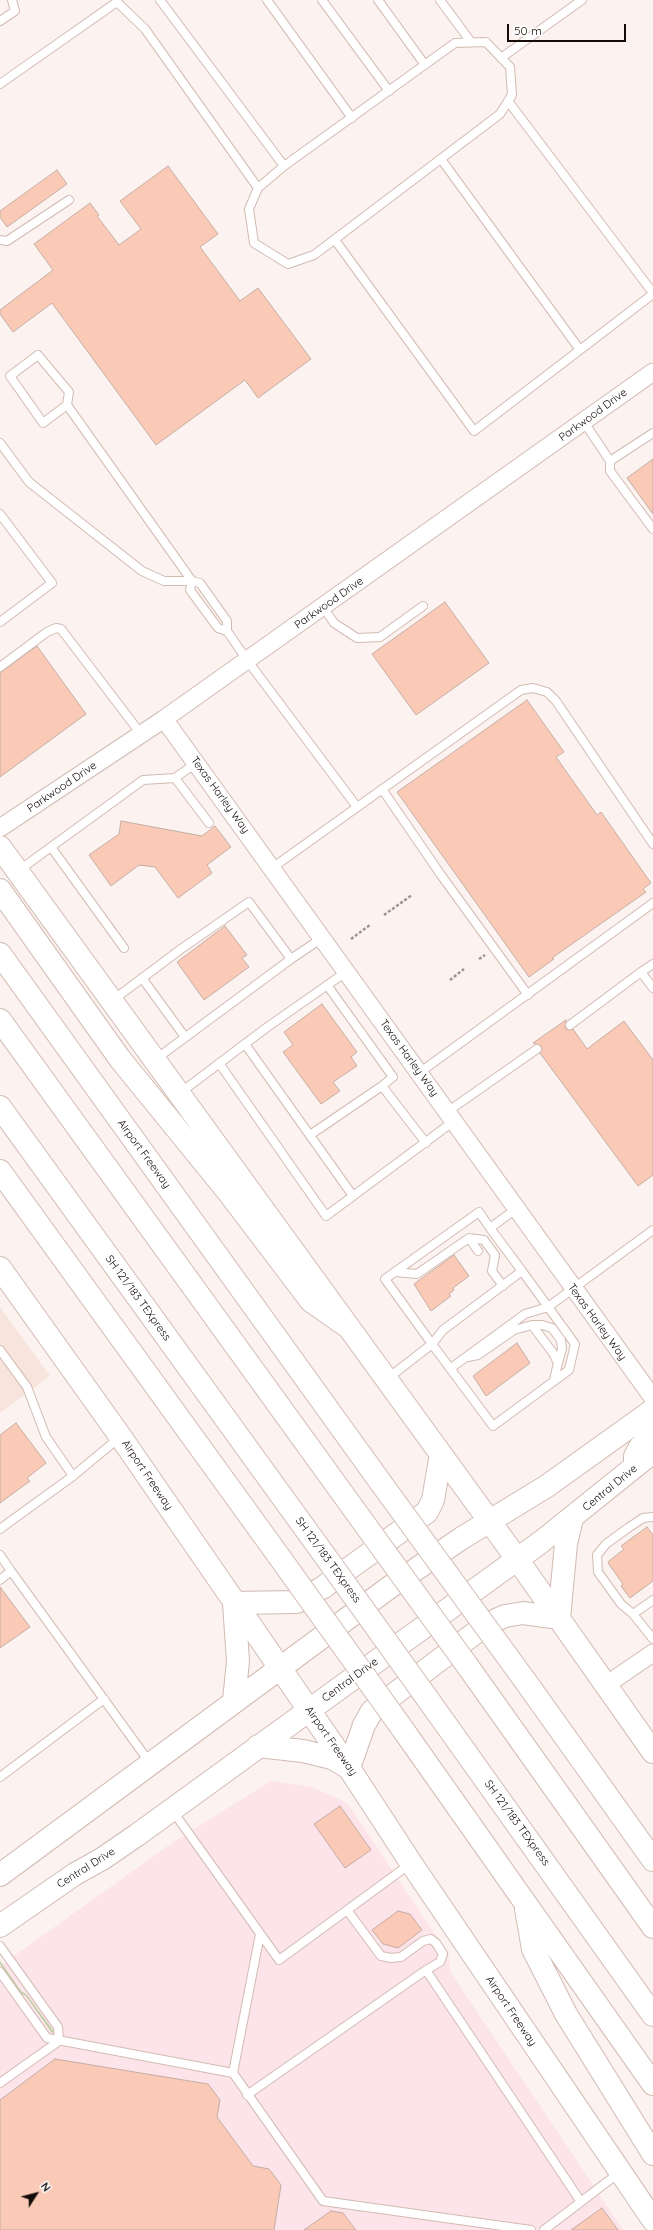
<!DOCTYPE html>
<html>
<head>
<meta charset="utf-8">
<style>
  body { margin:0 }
  #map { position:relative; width:653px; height:2230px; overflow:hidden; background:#fcf2ef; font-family:Quicksand,sans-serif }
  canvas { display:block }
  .north { position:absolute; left:16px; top:2174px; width:40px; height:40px; -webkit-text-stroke:3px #fff; paint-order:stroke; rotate:54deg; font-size:11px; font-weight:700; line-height:16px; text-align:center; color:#140c09 }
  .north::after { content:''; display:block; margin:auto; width:14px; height:18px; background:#140c09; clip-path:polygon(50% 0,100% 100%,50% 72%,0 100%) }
  .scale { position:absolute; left:507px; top:24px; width:119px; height:18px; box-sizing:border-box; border:2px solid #140c09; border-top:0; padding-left:5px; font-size:12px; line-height:14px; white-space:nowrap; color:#140c09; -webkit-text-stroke:3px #fff; paint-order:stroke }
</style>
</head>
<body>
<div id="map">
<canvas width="653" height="2230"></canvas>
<div class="north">N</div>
<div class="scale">50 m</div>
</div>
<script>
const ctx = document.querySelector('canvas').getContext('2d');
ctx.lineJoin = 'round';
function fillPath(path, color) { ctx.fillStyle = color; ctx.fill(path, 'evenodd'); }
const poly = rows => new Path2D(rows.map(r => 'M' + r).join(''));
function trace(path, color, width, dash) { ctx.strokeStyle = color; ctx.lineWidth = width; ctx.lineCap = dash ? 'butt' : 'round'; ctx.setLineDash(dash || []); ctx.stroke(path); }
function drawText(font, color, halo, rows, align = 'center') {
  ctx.font = font + ' Quicksand,sans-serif'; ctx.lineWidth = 3.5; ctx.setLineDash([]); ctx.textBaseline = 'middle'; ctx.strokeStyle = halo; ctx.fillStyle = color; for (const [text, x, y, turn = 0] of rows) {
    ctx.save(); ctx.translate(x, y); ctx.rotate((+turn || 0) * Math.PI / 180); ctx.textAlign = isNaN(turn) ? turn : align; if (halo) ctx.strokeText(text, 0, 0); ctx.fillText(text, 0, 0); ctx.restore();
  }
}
const commercial = poly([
  [271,1781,312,1787,347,1803,448,1954,451,1973,623,2230,0,2230,0,1966,172,1843]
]);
const built = poly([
  [0,1307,50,1376,0,1413]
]);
const green = poly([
  [0,1961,21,1991,27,1995,54,2032,52,2033,26,1996,20,1993,0,1964]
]);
const building = poly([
  [168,166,218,234,200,247,240,301,258,288,311,359,258,398,245,380,156,445,52,303,13,332,0,314,0,310,53,270,34,244,90,203,99,215,97,216,119,245,141,229,120,201,168,166],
  [57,170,67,184,7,227,0,217,0,211,57,170],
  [653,459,653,514,627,478,653,459],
  [445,602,489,663,416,715,372,654,445,602],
  [37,646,86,714,0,777,0,673,37,646],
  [527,700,564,752,556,757,597,815,601,812,651,883,643,889,646,892,552,958,554,959,529,977,397,792,527,700],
  [121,821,202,836,215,826,231,847,207,865,212,873,178,898,155,867,139,865,111,886,89,855,119,834,121,821],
  [225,926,247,955,242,958,249,967,204,1000,177,962,225,926],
  [322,1004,357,1052,351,1057,357,1066,333,1082,340,1091,321,1104,283,1052,293,1045,284,1032,322,1004],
  [566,1020,565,1028,568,1030,573,1029,587,1049,624,1021,653,1060,653,1175,638,1186,540,1053,542,1049,541,1046,533,1043,566,1020],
  [454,1255,469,1276,453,1288,454,1290,449,1294,451,1296,431,1311,414,1284,454,1255],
  [517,1343,530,1363,486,1396,473,1376,517,1343],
  [16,1423,46,1463,27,1478,30,1481,0,1503,0,1435,16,1423],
  [647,1527,653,1535,653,1581,630,1598,621,1586,623,1584,608,1563,609,1561,624,1549,621,1546,647,1527],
  [0,1587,30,1627,0,1648,0,1587],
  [340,1806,371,1850,345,1868,314,1824,340,1806],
  [398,1911,410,1914,422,1930,398,1948,383,1944,372,1930,398,1911],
  [55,2059,208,2084,220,2100,217,2117,253,2166,269,2169,281,2185,274,2230,0,2230,0,2100,55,2059],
  [602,2208,618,2230,571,2230,602,2208],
  [331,2211,343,2213,356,2230,304,2230,331,2211]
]);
const path = poly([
  [384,915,412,895],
  [351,939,370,925],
  [479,959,485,955],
  [450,980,464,969]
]);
const service = poly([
  [160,0,284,166],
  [267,0,352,118],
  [322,0,389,91],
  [378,0,425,65],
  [440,0,471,42],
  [0,21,15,11,12,0],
  [486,42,510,67,512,95,500,114,314,255,288,264,254,243,249,209,258,188,284,166,455,43,486,42],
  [501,58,582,0],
  [0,84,117,2,145,29,258,188],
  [508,101,653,293],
  [441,159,580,350],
  [0,240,7,241,69,200],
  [335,240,474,431,653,294],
  [67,405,43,423,10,376,38,355,69,392,67,405,192,581],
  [584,422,610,461,653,433],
  [0,443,29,482,142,571,164,581,192,581],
  [610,461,610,471,653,529],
  [0,514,52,583,0,622],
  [323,607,334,623,357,638,380,637,423,606],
  [227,631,218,628,190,590,192,581,200,583,227,621,227,631,247,660,357,807],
  [0,667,47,632,56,628,61,629,141,734],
  [175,778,209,823],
  [382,789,441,875,528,995],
  [51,847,124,948],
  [272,868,521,690,533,688,547,692,556,701,653,844],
  [18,871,143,780,175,778,196,763],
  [291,959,322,938],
  [653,964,641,972,653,988],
  [142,978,185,1037],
  [327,985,393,1077,382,1086,426,1143],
  [113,1000,181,949,249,902,291,959,156,1059],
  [570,1025,641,972],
  [245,1044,353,1196],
  [219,1063,326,1216,454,1121],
  [419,1073,653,903],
  [180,1093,266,1028,346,972],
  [447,1112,537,1049],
  [310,1135,382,1086],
  [490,1228,522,1271,443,1330,432,1344,385,1279,479,1212,490,1228,516,1209],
  [469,1238,478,1251],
  [395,1272,417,1274,469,1238,484,1240,495,1255,492,1271,503,1286],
  [532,1325,542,1325,552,1328,561,1340,562,1349,558,1363],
  [0,1350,27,1387,46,1437,73,1476],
  [468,1357,478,1355,514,1330,532,1325,553,1353,558,1363,554,1380],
  [451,1368,525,1314,548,1307,653,1230],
  [387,1379,432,1344,493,1426,569,1370,575,1344,522,1271],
  [653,1517,643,1518,628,1528,606,1544,597,1555,598,1572,621,1604,633,1614,653,1639],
  [0,1529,73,1476,120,1437],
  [0,1555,11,1571,0,1580],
  [11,1571,150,1763],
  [633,1614,653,1600],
  [0,1777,104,1699],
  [172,1810,279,1960,410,1864],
  [347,1910,381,1956,391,1958,401,1957,423,1941,431,1939,436,1943,443,1954,440,1962,426,1970],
  [0,1946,58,2027,59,2041],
  [0,1972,47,2038,233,2073,323,2201,531,2230],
  [233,2073,260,1934],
  [0,2083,59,2041],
  [247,2095,426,1970,581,2202],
  [544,2230,620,2172]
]);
const minor = poly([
  [164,719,653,1398],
  [0,828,164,719,653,372],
  [606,1685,653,1653]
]);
const secondary = poly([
  [0,847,517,1559,653,1752],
  [0,1268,120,1436,349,1768,411,1863,653,2220],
  [635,1461,635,1456,640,1447,653,1434],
  [234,1603,297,1602,322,1588,427,1512,433,1500,441,1454],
  [559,1618,566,1544,572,1518],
  [234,1701,238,1661,234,1604],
  [258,1746,303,1751,332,1758,349,1768,364,1725,372,1711,487,1624,505,1616,523,1613,559,1618],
  [0,1875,390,1587,462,1538,547,1486,653,1410],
  [0,1926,75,1874,102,1859,137,1835,541,1542,653,1452]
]);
const motorway = poly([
  [0,890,120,1059,229,1193,311,1301,348,1327],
  [0,954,381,1483],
  [0,1020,374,1537],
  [0,1107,333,1567],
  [0,1171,278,1555],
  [469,1668,653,1927],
  [526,1682,653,1860],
  [427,1698,653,2015],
  [404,1731,653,2084],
  [526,1909,533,1949,566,2014,653,2154]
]);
const motorwayBridge = poly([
  [381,1483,526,1682],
  [374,1537,469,1668],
  [278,1555,404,1731],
  [333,1567,427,1698]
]);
const streetNames = [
  ["Parkwood Drive",593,415,-36],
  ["Parkwood Drive",329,603,-35],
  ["Parkwood Drive",62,787,-34],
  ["Texas Harley Way",220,795,54],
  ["Texas Harley Way",409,1058,54],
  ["Airport Freeway",144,1154,54],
  ["SH 121/183 TEXpress",138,1298,54],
  ["Texas Harley Way",597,1322,54],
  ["Airport Freeway",147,1475,56],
  ["Central Drive",610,1488,-39],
  ["SH 121/183 TEXpress",328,1560,54],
  ["Central Drive",350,1680,-36],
  ["Airport Freeway",331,1741,55],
  ["SH 121/183 TEXpress",517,1823,54],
  ["Central Drive",86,1868,-32],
  ["Airport Freeway",511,2011,56]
];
fillPath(commercial, '#fde3ea');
fillPath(built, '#f6e4dd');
fillPath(green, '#bcd0a2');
fillPath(building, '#facab6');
trace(building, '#c4aea5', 1);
trace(service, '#d2bbb2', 10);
trace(minor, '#d2bbb2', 19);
trace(secondary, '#d2bbb2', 24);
trace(motorway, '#d2bbb2', 24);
trace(path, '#9d9491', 2.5, [3, 2]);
trace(service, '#fff', 8);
trace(minor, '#fff', 17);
trace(secondary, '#fff', 22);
trace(motorway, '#fff', 22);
trace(motorwayBridge, '#d2bbb2', 24, []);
trace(motorwayBridge, '#fff', 22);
drawText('11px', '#140c09', '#fff', streetNames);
</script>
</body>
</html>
